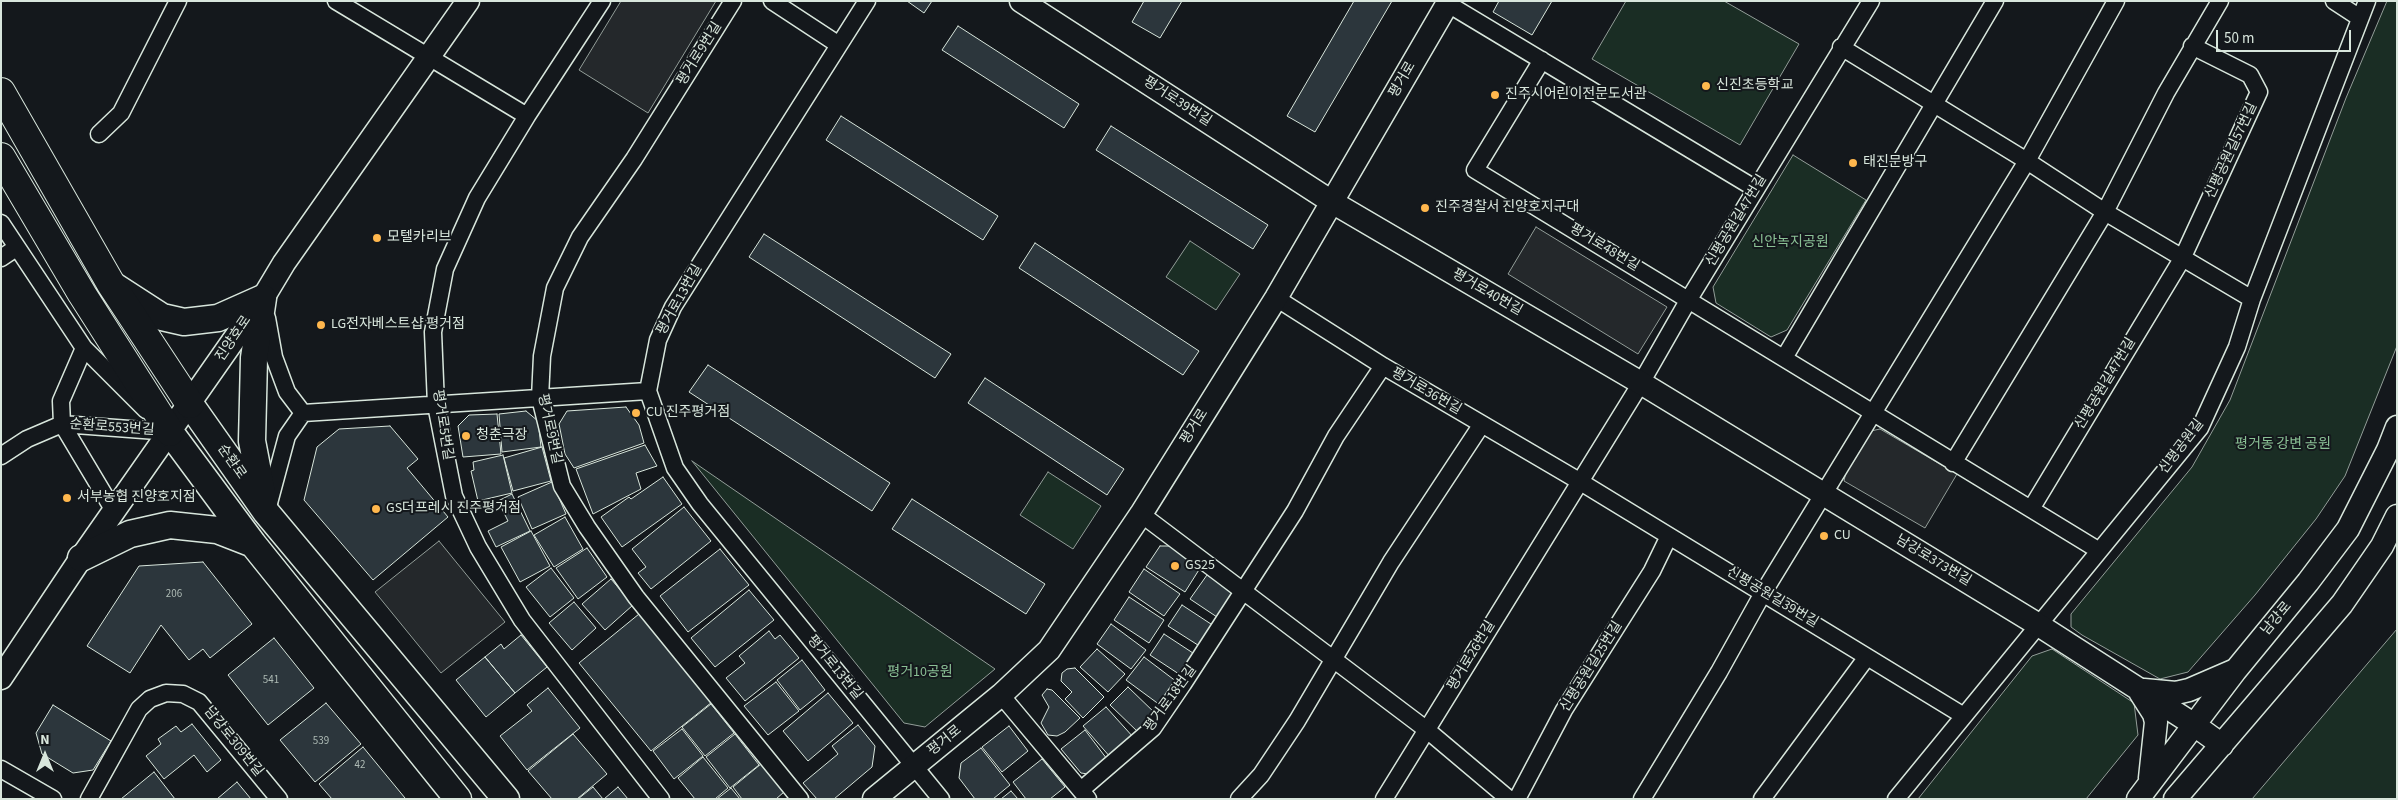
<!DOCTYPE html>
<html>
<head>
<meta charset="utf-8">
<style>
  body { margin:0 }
  #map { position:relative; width:2398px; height:800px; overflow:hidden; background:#14181c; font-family:"Source Sans 3",sans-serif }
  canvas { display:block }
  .frame { position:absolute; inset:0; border:2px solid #d8e6dc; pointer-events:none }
  .north { position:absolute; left:20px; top:730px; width:50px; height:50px; -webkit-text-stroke:4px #14181c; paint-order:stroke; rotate:0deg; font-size:14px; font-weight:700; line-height:20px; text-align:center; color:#d8e6dc }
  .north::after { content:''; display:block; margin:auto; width:18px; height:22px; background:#d8e6dc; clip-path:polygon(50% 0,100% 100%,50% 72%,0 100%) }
  .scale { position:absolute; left:2216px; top:30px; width:135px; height:22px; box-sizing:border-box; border:2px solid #d8e6dc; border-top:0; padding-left:6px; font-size:15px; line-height:18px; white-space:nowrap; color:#d8e6dc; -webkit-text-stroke:4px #14181c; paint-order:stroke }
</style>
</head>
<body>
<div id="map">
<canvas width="2398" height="800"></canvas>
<div class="frame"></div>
<div class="north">N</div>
<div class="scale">50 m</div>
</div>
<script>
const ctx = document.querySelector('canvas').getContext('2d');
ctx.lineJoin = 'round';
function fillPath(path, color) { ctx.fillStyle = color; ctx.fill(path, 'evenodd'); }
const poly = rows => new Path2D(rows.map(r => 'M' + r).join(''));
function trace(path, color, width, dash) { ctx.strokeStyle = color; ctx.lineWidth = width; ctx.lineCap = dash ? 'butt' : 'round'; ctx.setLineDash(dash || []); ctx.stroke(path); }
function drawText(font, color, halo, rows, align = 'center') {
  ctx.font = font + ' "Source Sans 3","Noto Sans KR",sans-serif'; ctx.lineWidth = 4; ctx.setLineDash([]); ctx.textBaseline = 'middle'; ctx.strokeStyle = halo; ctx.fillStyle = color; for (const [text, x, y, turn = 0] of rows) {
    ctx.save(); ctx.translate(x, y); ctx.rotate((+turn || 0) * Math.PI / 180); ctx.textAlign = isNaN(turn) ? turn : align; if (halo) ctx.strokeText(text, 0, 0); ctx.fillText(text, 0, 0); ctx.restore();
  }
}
const green = poly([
  [1626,1,1724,1,1799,44,1740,145,1592,59,1626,1],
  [2387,1,2397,1,2397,346,2345,476,2316,519,2255,595,2188,672,2160,679,2082,635,2071,627,2071,614,2192,467,2230,400,2346,98,2387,1],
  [1793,155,1866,200,1787,330,1771,337,1716,303,1713,287,1793,155],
  [1190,241,1240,274,1216,310,1166,277,1190,241],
  [692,461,995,669,925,727,904,723,692,461],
  [1048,472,1101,506,1073,549,1020,515,1048,472],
  [2397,629,2397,799,2252,799,2397,629],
  [2052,649,2134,703,2138,735,2086,799,1918,799,2032,656,2052,649]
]);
const parking = poly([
  [621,1,716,1,648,113,579,70,621,1],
  [1536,227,1667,307,1638,354,1508,274,1536,227],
  [1880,429,1957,474,1925,528,1844,481,1846,472,1871,431,1880,429],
  [439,541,505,622,441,673,375,592,439,541]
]);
const building = poly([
  [907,1,932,1,924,13,907,1],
  [1144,1,1182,1,1160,38,1132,22,1144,1],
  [1354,1,1392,1,1315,132,1287,116,1354,1],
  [1499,1,1552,1,1532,35,1493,12,1499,1],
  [958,26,1079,104,1064,128,942,50,958,26],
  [841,116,998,216,983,240,826,140,841,116],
  [1111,126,1268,225,1253,249,1096,150,1111,126],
  [764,234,951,354,935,378,749,257,764,234],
  [1035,243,1199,351,1183,375,1019,268,1035,243],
  [708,365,890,483,872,511,689,392,708,365],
  [985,378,1124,469,1107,495,968,403,985,378],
  [626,407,639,425,644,443,574,468,565,454,559,424,567,411,626,407],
  [526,411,538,421,541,447,502,452,499,414,526,411],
  [497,414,501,454,463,457,458,426,469,415,497,414],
  [390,426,418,459,407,468,448,517,373,580,304,500,317,447,339,429,390,426],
  [645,445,657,466,636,473,641,489,593,514,576,469,645,445],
  [542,447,551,481,513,491,504,458,542,447],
  [503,455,512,493,478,501,471,471,474,470,473,462,503,455],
  [663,477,682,504,622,547,601,517,629,497,631,499,663,477],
  [552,482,566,514,532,529,518,497,552,482],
  [512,494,530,531,496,547,488,531,508,521,498,501,512,494],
  [912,499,1045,584,1026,614,892,529,912,499],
  [684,507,711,541,651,589,638,573,646,567,632,549,684,507],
  [565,517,583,549,554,567,534,535,565,517],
  [531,531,550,566,520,582,501,547,531,531],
  [1160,546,1170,546,1202,565,1185,592,1146,567,1160,546],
  [587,548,607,577,578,599,556,568,587,548],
  [720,549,749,585,688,632,660,596,720,549],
  [203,562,252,624,210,658,203,649,189,660,161,625,130,673,87,646,139,566,203,562],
  [551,568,574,598,550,617,526,587,551,568],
  [1144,569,1180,594,1164,616,1129,592,1144,569],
  [1207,575,1231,591,1233,599,1220,619,1190,599,1207,575],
  [611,579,633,605,605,630,582,604,611,579],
  [749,590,774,620,715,667,691,638,749,590],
  [1129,597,1164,620,1149,643,1114,620,1129,597],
  [574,602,596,628,572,650,549,623,574,602],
  [1182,605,1214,626,1201,647,1168,626,1182,605],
  [639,614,712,702,651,751,579,663,639,614],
  [1111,624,1146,650,1131,669,1097,644,1111,624],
  [769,631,775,639,780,635,799,658,745,701,726,678,745,663,739,656,769,631],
  [1164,634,1196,655,1182,676,1150,655,1164,634],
  [521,635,547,667,515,693,485,657,501,644,504,649,521,635],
  [274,638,314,688,268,725,228,675,274,638],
  [1097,649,1125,674,1108,692,1080,667,1097,649],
  [485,657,515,693,486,717,456,680,485,657],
  [1144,657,1177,682,1160,705,1126,680,1144,657],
  [802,660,825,690,800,710,777,680,802,660],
  [1075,668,1104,697,1083,718,1065,699,1072,692,1061,681,1062,673,1067,669,1075,668],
  [776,682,799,711,768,735,744,706,776,682],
  [1128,687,1157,715,1139,733,1110,705,1128,687],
  [548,688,580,728,527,770,500,736,532,711,527,705,548,688],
  [1047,689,1052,690,1080,718,1065,732,1057,736,1048,735,1041,723,1049,707,1042,695,1047,689],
  [828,693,853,723,808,761,783,731,828,693],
  [326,703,361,744,315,782,280,740,326,703],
  [711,704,734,733,705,756,682,727,711,704],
  [53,705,111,741,93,770,73,773,42,754,36,733,53,705],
  [1106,707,1134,738,1111,758,1083,726,1106,707],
  [192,724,221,760,207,772,194,755,164,779,146,756,161,744,158,739,176,726,181,732,192,724],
  [858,725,875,746,872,767,834,799,817,799,803,783,838,754,832,746,858,725],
  [1009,726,1028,751,1002,772,982,747,1009,726],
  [682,729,703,756,674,779,653,751,682,729],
  [1085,730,1110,763,1095,775,1081,773,1061,749,1085,730],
  [573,734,607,774,577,799,552,799,528,771,573,734],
  [735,734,759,765,730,788,706,757,735,734],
  [363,747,405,798,404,799,332,799,319,784,363,747],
  [981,748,1010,785,993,799,975,799,959,778,961,763,981,748],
  [703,757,728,788,715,799,695,799,678,778,703,757],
  [1042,759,1065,787,1050,799,1026,799,1013,782,1042,759],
  [761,764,784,792,776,799,742,799,733,787,761,764],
  [154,772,175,799,121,799,154,772],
  [237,782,251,799,217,799,237,782],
  [593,787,603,799,578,799,593,787],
  [618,787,628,799,604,799,618,787],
  [731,788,740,799,717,799,731,788],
  [1011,791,1018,799,1001,799,1011,791]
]);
const street = poly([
  [336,1,527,116],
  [602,1,527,116,477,198,445,269,433,332,436,405,454,496,478,547,522,620,661,799],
  [733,1,634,159,580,237,555,288,542,356,540,398,562,486,587,527,636,597,800,799],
  [772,1,839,45],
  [867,1,673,307,658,340,648,391,675,468,700,504,941,799],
  [2334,1,2360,18],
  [1448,4,1756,189],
  [1841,47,2027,161,2105,212,2252,299],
  [1542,60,1475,170,2098,550],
  [99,134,121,113,178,1],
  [1,223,84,348,146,410],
  [1,258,16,248],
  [1276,298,1383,366,1579,481,1964,716],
  [267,318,274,357,287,392,303,413],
  [84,348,61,401,62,424,114,511],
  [1784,358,1995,1],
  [303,413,648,391],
  [1,456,27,439,62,424,170,432],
  [1953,463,2105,212,2166,93,2220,1],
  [269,503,287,436,303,413],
  [2031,509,2182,259,2259,92,2250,75,2192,46],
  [1141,514,1427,730,1509,799],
  [1001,695,1088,799],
  [1,769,53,799],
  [1081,790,1153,728,1183,684,1295,511,1336,436,1383,366],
  [89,799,139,709,150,699,166,693,183,694,199,702,279,799],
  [1239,799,1261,775,1297,721,1391,562,1482,424],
  [1384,799,1641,383,1689,299,1871,1],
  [1517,799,1564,710,1652,571,1669,536],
  [1642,799,1719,672,1763,593,2027,161,2116,1],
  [1762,799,1867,657],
  [1896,799,2200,428,2237,347,2252,299,2367,1]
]);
const secondary = poly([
  [1021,1,1332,202,1641,383,2037,624,2193,724,2222,745],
  [1,678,81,558,263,298,284,263,468,1],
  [2144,690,2176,693,2189,690,2233,671],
  [2140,692,2154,714,2156,722,2150,778],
  [874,799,1001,695,1049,650,1141,514,1276,298,1449,1],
  [2138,799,2235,671,2308,582,2348,529,2388,450,2397,427],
  [2175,799,2342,604,2382,546,2397,516]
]);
const primary = poly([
  [111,284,162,317,184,322,218,318,263,298],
  [263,298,254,358,252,441,264,503],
  [190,404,266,512,506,799],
  [170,432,253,544,458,799],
  [81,558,130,534,170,525,217,530,253,544]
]);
const highway = poly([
  [1,92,111,284,190,404],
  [1,157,82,294,170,432]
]);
const markers = [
  [1706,86,5,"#ffb74d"],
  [1495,95,5,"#ffb74d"],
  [1853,163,5,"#ffb74d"],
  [1425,208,5,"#ffb74d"],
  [377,238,5,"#ffb74d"],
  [321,325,5,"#ffb74d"],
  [636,413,5,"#ffb74d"],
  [466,436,5,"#ffb74d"],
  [67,498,5,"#ffb74d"],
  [376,509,5,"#ffb74d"],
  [1824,536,5,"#ffb74d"],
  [1175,566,5,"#ffb74d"]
];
const numberNames = [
  ["206",174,595],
  ["541",271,681],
  ["539",321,742],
  ["42",360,766]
];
const streetNames = [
  ["평거로9번길",700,54,-58],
  ["평거로",1403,80,-60],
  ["평거로39번길",1177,102,33],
  ["신평공원길57번길",2232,151,-65],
  ["신평공원길47번길",1737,221,-59],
  ["평거로48번길",1604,248,31],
  ["평거로40번길",1487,293,30],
  ["평거로13번길",680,300,-61],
  ["진양호로",234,339,-56],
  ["신평공원길47번길",2106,384,-59],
  ["평거로36번길",1426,392,30],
  ["평거로5번길",442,425,81],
  ["평거로",1195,427,-58],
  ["순환로553번길",112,428,4],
  ["평거로9번길",549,429,78],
  ["신평공원길",2182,447,-53],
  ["순환로",231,462,55],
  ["남강로373번길",1933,561,31],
  ["신평공원길39번길",1772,598,31],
  ["남강로",2277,619,-50],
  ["평거로26번길",1472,656,-59],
  ["신평공원길25번길",1592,667,-58],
  ["평거로13번길",834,668,51],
  ["평거로18번길",1171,699,-54],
  ["평거로",945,741,-39],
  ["남강로309번길",233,742,51]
];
const poiNames = [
  ["신진초등학교",1716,86],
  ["진주시어린이전문도서관",1505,95],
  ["태진문방구",1863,163],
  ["진주경찰서 진양호지구대",1435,208],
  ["모텔카리브",387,238],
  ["LG전자베스트샵 평거점",331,325],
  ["CU 진주평거점",646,413],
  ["청춘극장",476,436],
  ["서부농협 진양호지점",77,498],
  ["GS더프레시 진주평거점",386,509],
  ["CU",1834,536],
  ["GS25",1185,566]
];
const parkNames = [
  ["신안녹지공원",1790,243],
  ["평거동 강변 공원",2283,445],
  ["평거10공원",920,673]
];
fillPath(green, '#1a2d24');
trace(green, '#939e99', 1);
fillPath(parking, '#24282b');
trace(parking, '#939e99', 1);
fillPath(building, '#2c363c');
trace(building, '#d8e6dc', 1);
trace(street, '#d8e6dc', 19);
trace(secondary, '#d8e6dc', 25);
trace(primary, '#d8e6dc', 29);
trace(highway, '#d8e6dc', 30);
trace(street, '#14181c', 16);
trace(secondary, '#14181c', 22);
trace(primary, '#14181c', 26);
trace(highway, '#14181c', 28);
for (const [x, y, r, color] of markers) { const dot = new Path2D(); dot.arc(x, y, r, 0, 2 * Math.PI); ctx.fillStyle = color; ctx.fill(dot); trace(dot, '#14181c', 2); }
drawText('11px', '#adbab4', null, numberNames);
drawText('14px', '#d8e6dc', '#14181c', streetNames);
drawText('14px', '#d8e6dc', '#14181c', poiNames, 'left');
drawText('14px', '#8ac095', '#14181c', parkNames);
</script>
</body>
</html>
